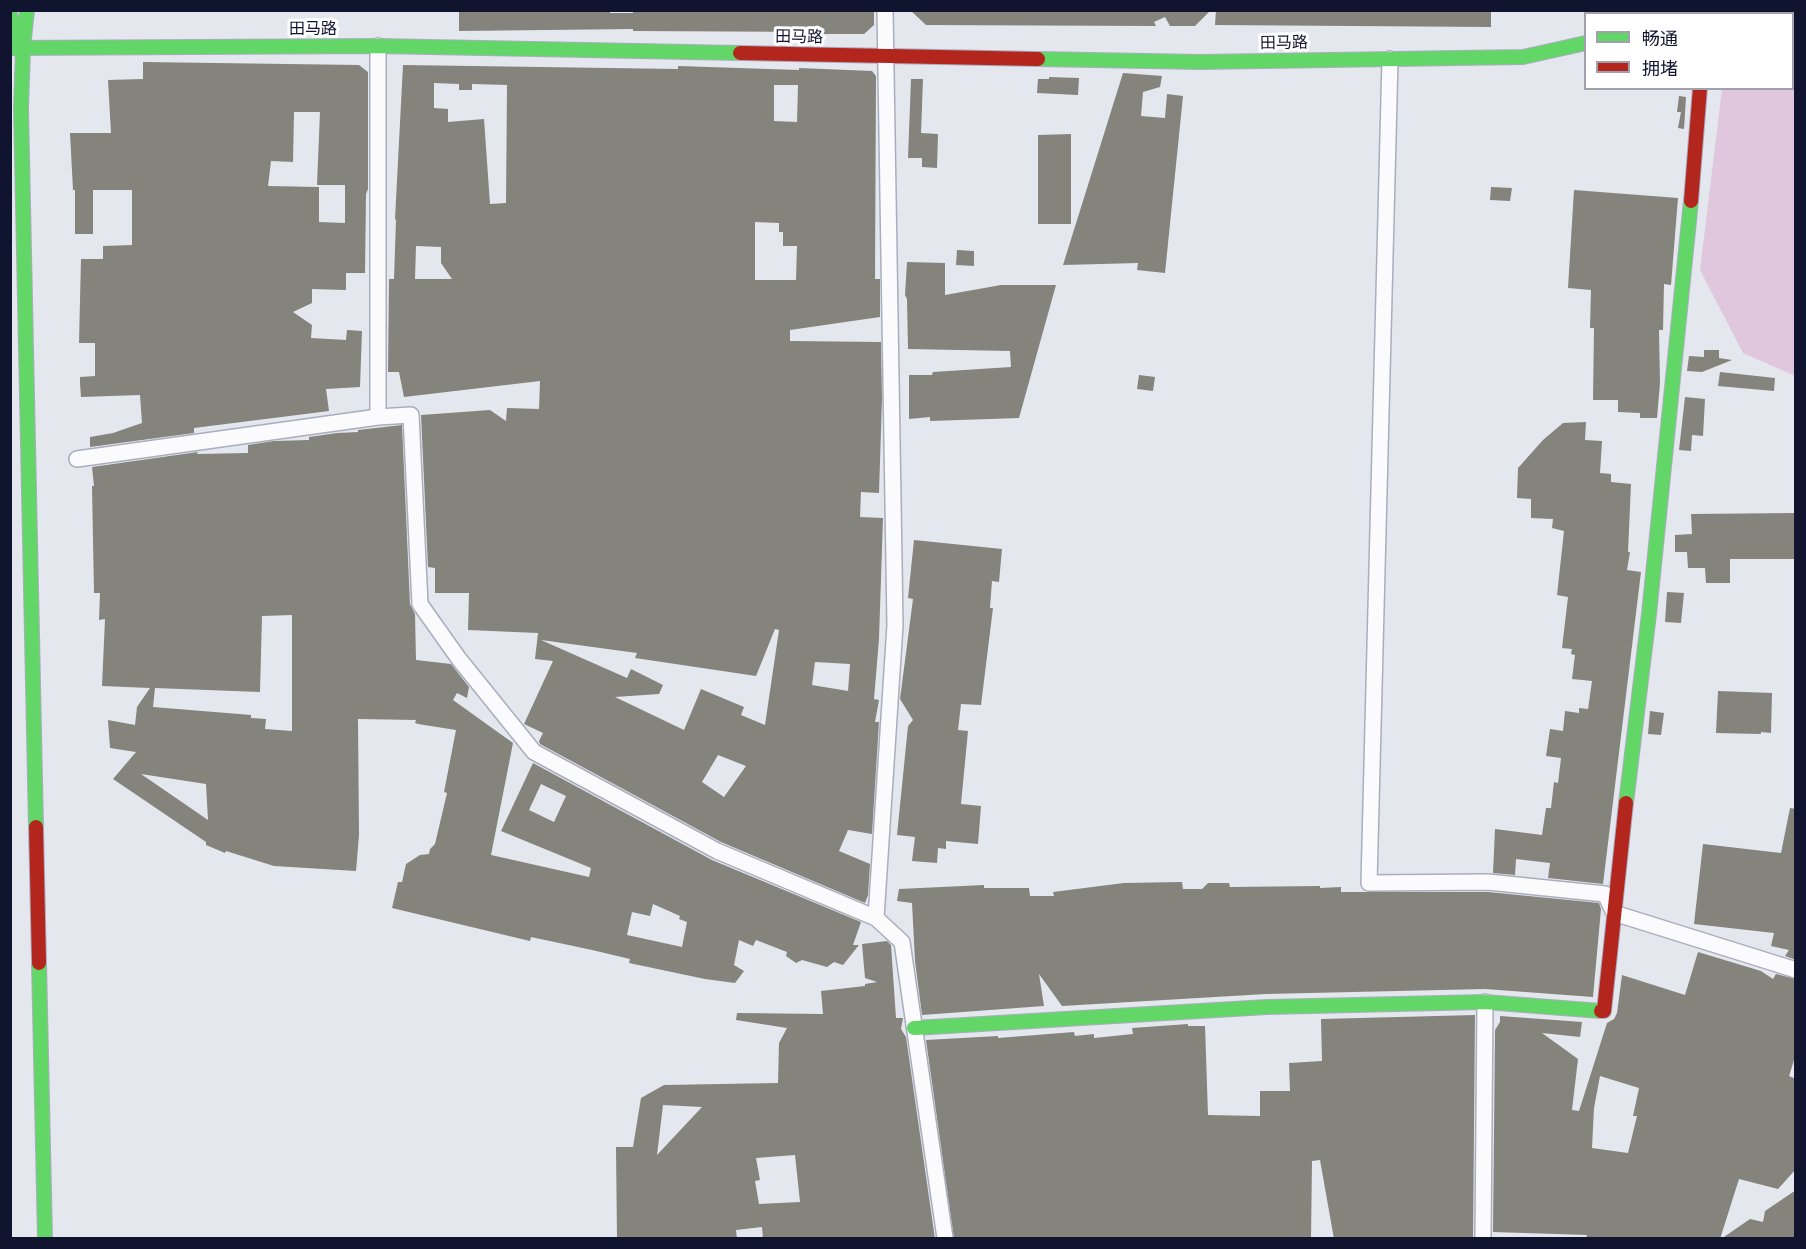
<!DOCTYPE html>
<html>
<head>
<meta charset="utf-8">
<style>
  body { margin:0 }
  #map { position:relative; width:1806px; height:1249px; overflow:hidden; background:#e5e7ef; font-family:"Nunito Sans","Noto Sans SC",sans-serif }
  canvas { display:block }
  .frame { position:absolute; inset:0; border:12px solid #11142f; pointer-events:none }
  .legend { position:absolute; left:1584px; top:12px; width:210px; height:78px; box-sizing:border-box; background:#fff; border:2px solid #a0a1ac; margin:0; padding:8px 10px; list-style:none; font-size:18px; color:#11142f }
  .legend li { display:flex; align-items:center; gap:12px; height:30px }
  .legend b { width:30px; border:2px solid #a0a1ac }
</style>
</head>
<body>
<div id="map">
<canvas width="1806" height="1249"></canvas>
<div class="frame"></div>
<ul class="legend">
<li><b style="height:8px;background:#63d668"></b>畅通</li>
<li><b style="height:8px;background:#b3261e"></b>拥堵</li>
</ul>
</div>
<script>
const ctx = document.querySelector('canvas').getContext('2d');
ctx.lineJoin = 'round';
function fillPath(path, color) { ctx.fillStyle = color; ctx.fill(path, 'evenodd'); }
const poly = rows => new Path2D(rows.map(r => 'M' + r).join(''));
function trace(path, color, width, dash) { ctx.strokeStyle = color; ctx.lineWidth = width; ctx.lineCap = dash ? 'butt' : 'round'; ctx.setLineDash(dash || []); ctx.stroke(path); }
function drawText(font, color, halo, rows, align = 'center') {
  ctx.font = font + ' "Nunito Sans","Noto Sans SC",sans-serif'; ctx.lineWidth = 6; ctx.setLineDash([]); ctx.textBaseline = 'middle'; ctx.strokeStyle = halo; ctx.fillStyle = color; for (const [text, x, y, turn = 0] of rows) {
    ctx.save(); ctx.translate(x, y); ctx.rotate((+turn || 0) * Math.PI / 180); ctx.textAlign = isNaN(turn) ? turn : align; if (halo) ctx.strokeText(text, 0, 0); ctx.fillText(text, 0, 0); ctx.restore();
  }
}
const green = poly([
  [1795,11,1796,11,1795,376,1743,353,1700,270,1722,89,1792,88,1792,14,1776,13]
]);
const building = poly([
  [459,10,610,10,610,13,633,13,633,10,874,10,874,25,864,34,823,34,823,32,633,31,633,29,459,31],
  [910,10,1211,10,1195,26,1170,26,1165,17,1154,22,1156,26,926,25],
  [1216,10,1491,10,1491,27,1215,25],
  [143,62,359,65,368,72,368,189,366,194,365,273,346,273,346,290,312,289,312,303,293,312,312,325,311,338,346,340,347,330,362,331,360,387,326,389,329,411,194,428,194,433,90,447,90,437,113,433,142,423,140,395,81,397,80,383,80,377,95,376,95,343,79,343,81,259,103,259,103,246,132,245,132,190,93,190,93,234,75,234,75,190,73,190,70,133,111,133,108,80,143,79],
  [294,112,320,112,317,185,345,185,345,223,319,222,319,187,268,186,271,161,293,162],
  [403,65,678,69,678,66,799,70,799,68,872,71,876,76,875,279,880,279,880,317,790,330,790,341,881,342,882,399,879,493,861,492,860,517,883,518,879,639,874,699,879,700,875,722,879,722,872,834,848,830,839,851,870,864,868,895,865,903,721,842,540,744,539,741,543,733,524,724,553,661,535,659,538,633,468,630,469,593,435,593,435,568,428,567,421,415,490,410,506,421,507,408,539,409,540,381,404,397,399,372,388,372,389,279,394,279,396,220,395,219],
  [434,83,459,84,459,90,472,90,472,84,507,85,506,203,490,204,484,119,448,122,448,109,434,108],
  [774,85,798,85,797,122,774,121],
  [755,222,779,223,779,232,783,232,783,246,797,246,796,280,755,280],
  [416,246,441,247,441,263,452,279,415,279],
  [775,629,779,630,765,725,741,715,744,707,701,689,684,730,615,697,659,694,663,685,631,669,627,678,541,640,637,653,635,658,756,676],
  [815,662,850,664,848,691,812,685],
  [718,755,746,766,724,797,702,782],
  [1123,73,1162,76,1160,87,1143,92,1141,116,1165,118,1167,94,1183,96,1165,273,1137,270,1138,263,1063,265],
  [1049,77,1079,78,1078,95,1037,93,1038,79,1049,79],
  [911,79,923,79,921,133,938,134,937,168,922,167,922,158,908,158],
  [1679,96,1686,97,1684,129,1678,128,1681,112,1677,112],
  [1071,134,1071,224,1038,224,1038,135],
  [1491,187,1512,188,1510,201,1490,200],
  [1574,190,1678,198,1671,285,1664,284,1663,330,1659,330,1660,383,1657,418,1640,418,1640,413,1618,412,1618,400,1593,400,1594,328,1590,328,1591,290,1568,288],
  [957,250,974,251,974,266,956,265],
  [907,262,945,263,945,295,1001,285,1056,285,1019,418,930,421,930,417,909,419,909,375,932,375,933,372,1011,367,1010,351,908,349,907,299,905,295],
  [1704,350,1719,350,1719,358,1732,360,1702,372,1687,371,1689,356,1704,357],
  [1720,372,1775,378,1774,391,1718,386],
  [1139,375,1155,377,1153,391,1137,389],
  [1685,397,1705,399,1703,436,1692,435,1691,451,1679,450],
  [1586,422,1585,440,1602,441,1600,473,1611,474,1611,482,1631,484,1628,552,1630,552,1627,570,1641,572,1603,884,1548,878,1550,863,1516,859,1515,875,1493,873,1495,829,1542,835,1546,808,1551,808,1554,782,1558,783,1561,758,1546,756,1550,729,1563,731,1565,711,1579,713,1579,708,1588,709,1592,681,1572,679,1575,655,1571,654,1572,649,1562,648,1568,597,1557,595,1564,531,1552,528,1553,519,1531,518,1531,499,1517,498,1518,468,1543,440,1563,423],
  [402,425,410,604,415,614,416,660,451,664,469,687,467,698,457,693,453,700,513,743,491,855,589,877,591,868,501,831,533,763,712,860,861,922,853,945,859,945,843,965,834,962,827,967,802,960,796,963,786,956,787,952,756,940,753,946,739,940,734,965,744,971,735,983,705,979,629,963,630,959,592,950,531,937,530,941,392,908,398,882,402,882,406,864,420,855,429,854,430,849,435,844,447,793,444,792,456,730,418,724,415,723,416,720,358,719,359,835,356,871,274,866,226,851,225,853,206,845,206,842,113,779,136,752,110,748,108,720,135,725,137,707,150,688,102,686,105,619,99,620,100,593,94,593,92,486,94,486,92,467,198,452,197,454,248,453,248,445,274,441,309,440,309,437,337,433,358,432,358,430],
  [292,615,292,731,265,729,266,719,251,718,251,715,153,707,155,688,260,692,262,616],
  [141,774,206,784,208,820],
  [541,784,566,796,554,822,529,810],
  [653,904,680,916,679,919,687,922,682,947,627,935,632,912,650,916],
  [1796,513,1796,559,1730,559,1730,583,1706,583,1705,568,1688,568,1687,552,1675,552,1675,535,1692,534,1691,514],
  [914,540,1002,549,999,582,992,581,990,608,993,608,981,705,961,704,958,730,968,731,961,804,981,806,978,844,946,841,946,849,938,848,937,863,912,861,915,837,897,835,908,726,913,720,900,699,913,599,908,598],
  [1667,592,1684,593,1681,623,1665,622],
  [1718,691,1772,693,1771,733,1761,732,1761,734,1716,733],
  [1650,711,1664,713,1661,735,1648,734],
  [1790,808,1796,809,1796,960,1785,956,1789,950,1771,946,1774,933,1694,924,1703,844,1781,853],
  [1182,882,1183,889,1202,889,1208,883,1229,883,1230,887,1320,886,1320,888,1341,887,1341,892,1488,892,1599,903,1601,909,1593,997,1485,989,1266,994,1062,1006,1039,974,1044,1006,922,1015,915,961,912,903,897,901,899,889,984,885,984,888,1029,888,1030,896,1054,896,1053,892,1124,883],
  [887,941,891,945,896,1018,903,1018,901,1029,906,1037,935,1239,763,1239,762,1227,736,1230,737,1239,617,1239,616,1147,633,1147,641,1098,664,1085,778,1083,779,1043,787,1028,736,1020,737,1013,823,1014,821,991,865,986,865,984,877,982,865,978,862,944],
  [663,1105,702,1107,657,1155],
  [795,1155,800,1202,759,1204,755,1181,760,1180,756,1158],
  [1698,952,1761,971,1773,979,1776,974,1796,979,1796,1054,1789,1076,1796,1079,1796,1169,1778,1189,1739,1179,1720,1239,1586,1239,1587,1235,1493,1232,1495,1030,1500,1022,1500,1016,1582,1022,1580,1037,1542,1033,1578,1059,1572,1110,1579,1111,1607,1023,1614,1019,1617,1013,1622,975,1685,995],
  [1600,1076,1639,1088,1633,1116,1637,1116,1628,1153,1592,1148,1594,1108],
  [1475,1015,1473,1239,1334,1239,1320,1160,1312,1161,1311,1239,954,1239,926,1040,998,1036,998,1038,1074,1032,1075,1036,1094,1034,1094,1038,1133,1034,1132,1028,1188,1024,1188,1026,1205,1026,1208,1115,1260,1116,1260,1091,1290,1091,1289,1063,1322,1061,1321,1019],
  [1796,1190,1796,1239,1721,1239,1750,1219,1763,1222,1765,1211]
]);
const street = poly([
  [1390,59,1369,883,1488,882,1605,894,1614,913,1796,970],
  [378,417,411,415,420,604,459,659,534,752,717,851,876,918,902,942,945,1238],
  [77,459,378,417,378,46],
  [876,918,895,625,885,10],
  [1483,1238,1485,1002]
]);
const fast = poly([
  [27,10,23,48,21,108,36,827],
  [10,15,23,48],
  [10,48,378,46,740,53],
  [1038,59,1201,62,1523,57,1586,43],
  [1626,803,1649,614,1691,201],
  [39,963,45,1238],
  [914,1028,1267,1007,1485,1002,1601,1011]
]);
const jam = poly([
  [1717,14,1734,10],
  [740,53,1038,59],
  [1691,201,1700,88],
  [36,827,39,963],
  [1601,1011,1604,1011,1626,803]
]);
const streetNames = [
  ["田马路",313,30],
  ["田马路",799,38,1],
  ["田马路",1284,44,-1]
];
fillPath(green, '#e1c7de');
fillPath(building, '#84837c');
trace(street, '#aaadbe', 18);
trace(fast, '#aaadbe', 16);
trace(jam, '#aaadbe', 16);
trace(street, '#fbfbfd', 15);
trace(fast, '#63d668', 14);
trace(jam, '#b3261e', 14);
drawText('16px', '#11142f', '#fff', streetNames);
</script>
</body>
</html>
